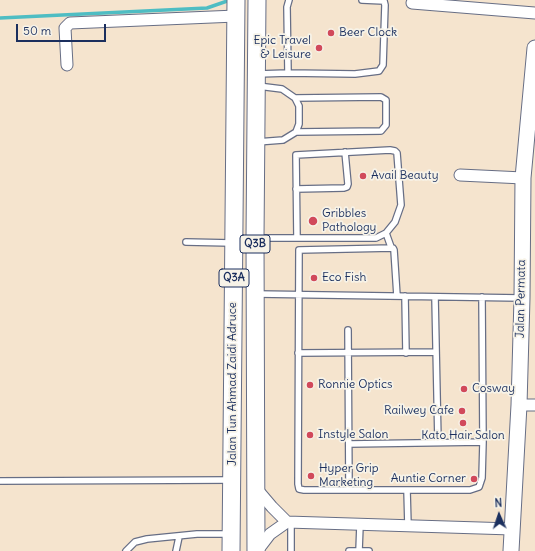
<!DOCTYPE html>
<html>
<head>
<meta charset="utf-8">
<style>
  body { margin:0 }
  #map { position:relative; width:535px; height:551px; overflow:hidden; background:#f5e4ce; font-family:Delius,sans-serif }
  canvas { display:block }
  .north { position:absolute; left:479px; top:495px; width:40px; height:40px; -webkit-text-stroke:3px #f7f3e8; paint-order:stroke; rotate:357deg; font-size:11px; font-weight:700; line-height:16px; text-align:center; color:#1b2f5e }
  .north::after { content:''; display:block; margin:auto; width:14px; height:18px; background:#1b2f5e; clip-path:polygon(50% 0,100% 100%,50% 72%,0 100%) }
  .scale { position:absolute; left:16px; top:24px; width:90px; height:18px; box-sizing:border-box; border:2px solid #1b2f5e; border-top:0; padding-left:5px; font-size:12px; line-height:14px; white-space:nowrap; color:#1b2f5e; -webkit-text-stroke:3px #f7f3e8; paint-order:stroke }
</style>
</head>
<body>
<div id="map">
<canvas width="535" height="551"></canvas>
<div class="north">N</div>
<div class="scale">50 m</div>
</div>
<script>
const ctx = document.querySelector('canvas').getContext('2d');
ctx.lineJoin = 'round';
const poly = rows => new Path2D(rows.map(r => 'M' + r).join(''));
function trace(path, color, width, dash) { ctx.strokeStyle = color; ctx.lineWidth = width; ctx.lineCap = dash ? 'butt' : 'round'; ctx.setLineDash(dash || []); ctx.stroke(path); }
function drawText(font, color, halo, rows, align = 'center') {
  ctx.font = font + ' Delius,sans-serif'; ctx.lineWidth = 3.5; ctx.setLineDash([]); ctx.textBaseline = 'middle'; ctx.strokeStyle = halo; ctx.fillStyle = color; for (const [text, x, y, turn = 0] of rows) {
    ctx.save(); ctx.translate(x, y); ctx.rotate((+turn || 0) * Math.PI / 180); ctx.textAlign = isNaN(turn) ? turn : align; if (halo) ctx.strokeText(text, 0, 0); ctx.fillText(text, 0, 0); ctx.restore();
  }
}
const stream = poly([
  [0,18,207,8,230,0]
]);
const lane = poly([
  [289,0,287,7,288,73,355,74,379,71,383,65,385,5,384,1,362,0],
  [258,74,288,73],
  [295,98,381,97,386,100,386,125,381,131,296,132],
  [257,142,283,140,296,132,299,124,299,106,295,98,282,89,258,86],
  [296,189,344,188,347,187,348,184,345,152],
  [386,233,391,247],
  [257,238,376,238,386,233,395,222,401,205,397,153,395,151,390,150,296,155,297,238],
  [186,242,232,243],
  [257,294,521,298],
  [397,296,394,250,393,248,299,250,298,484,299,489,304,490,470,490,479,487,482,478,483,442,482,297],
  [405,296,406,353],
  [435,297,438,442],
  [348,330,349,490],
  [298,353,436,352],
  [349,444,483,442],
  [0,481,230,480],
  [407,490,408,526],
  [126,551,135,542,147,539,197,534,230,534],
  [176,551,179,537],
  [291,551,291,522],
  [349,551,369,551],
  [359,551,360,525]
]);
const street = poly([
  [412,3,535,13],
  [67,65,65,28,70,23,236,16],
  [460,175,523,178],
  [519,405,535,405],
  [255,487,272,507,287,522],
  [257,551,270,534,287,522,512,529]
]);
const secondary = poly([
  [511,551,519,405,522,298,523,178,535,48]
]);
const primary = poly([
  [231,551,236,0],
  [256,551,255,238,257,0]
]);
const markers = [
  [331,33,4,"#d1495b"],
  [319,48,4,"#d1495b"],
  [363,176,4,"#d1495b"],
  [313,221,5,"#d1495b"],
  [314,278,4,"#d1495b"],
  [310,385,4,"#d1495b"],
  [464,389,4,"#d1495b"],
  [462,411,4,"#d1495b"],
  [463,423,4,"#d1495b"],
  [310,435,4,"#d1495b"],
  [311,476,4,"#d1495b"],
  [474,479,4,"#d1495b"]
];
const shields = [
  [255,244,30],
  [234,278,30]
];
const shieldNames = [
  ["Q3B",255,244],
  ["Q3A",234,278]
];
const poiNames = [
  ["Beer Clock",339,33],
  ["Epic Travel",311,41,"right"],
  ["& Leisure",311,55,"right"],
  ["Avail Beauty",371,176],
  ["Gribbles",322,214],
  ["Pathology",322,228],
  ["Eco Fish",322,278],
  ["Ronnie Optics",318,385],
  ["Cosway",472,389],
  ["Railwey Cafe",454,411,"right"],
  ["Instyle Salon",318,435],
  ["Kato Hair Salon",463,436,"center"],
  ["Hyper Grip",319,469],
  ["Marketing",319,483],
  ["Auntie Corner",466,479,"right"]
];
const streetNames = [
  ["Jalan Permata",521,299,-89],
  ["Jalan Tun Ahmad Zaidi Adruce",233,384,-90]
];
trace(stream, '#4ebdc3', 3.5);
trace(lane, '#676e85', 8);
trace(street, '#676e85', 13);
trace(secondary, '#676e85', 17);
trace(primary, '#676e85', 19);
trace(lane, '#fff', 5.5);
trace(street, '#fff', 11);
trace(secondary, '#fff', 15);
trace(primary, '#fff', 17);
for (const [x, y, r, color] of markers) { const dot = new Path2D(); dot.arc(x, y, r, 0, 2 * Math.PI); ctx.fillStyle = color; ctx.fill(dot); trace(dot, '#f7f3e8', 1.5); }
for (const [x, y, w] of shields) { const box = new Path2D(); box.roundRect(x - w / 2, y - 9, w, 18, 3); ctx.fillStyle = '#f7f3e8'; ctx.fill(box); trace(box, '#1b2f5e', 1); }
drawText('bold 11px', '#1b2f5e', null, shieldNames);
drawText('12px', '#1b2f5e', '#f7f3e8', poiNames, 'left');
drawText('12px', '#1b2f5e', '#f7f3e8', streetNames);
</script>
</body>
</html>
